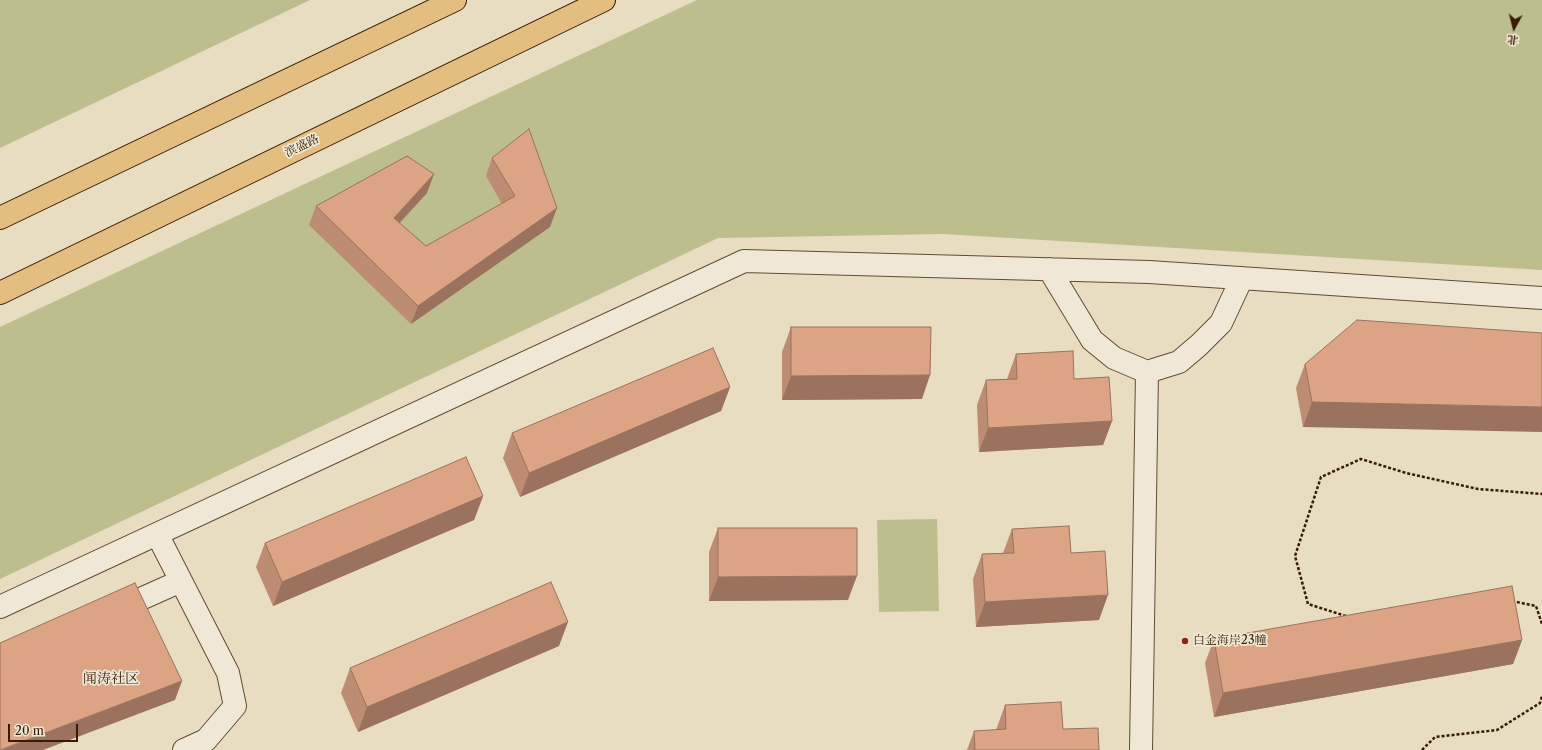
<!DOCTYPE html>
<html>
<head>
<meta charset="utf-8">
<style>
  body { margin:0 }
  #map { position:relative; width:1542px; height:750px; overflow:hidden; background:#e8dcc1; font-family:"Libre Caslon Text","Noto Serif SC",serif }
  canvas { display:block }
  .north { position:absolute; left:1494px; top:8px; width:40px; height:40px; -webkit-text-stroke:3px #f0e8d7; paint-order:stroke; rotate:187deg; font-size:11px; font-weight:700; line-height:16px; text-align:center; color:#361c03 }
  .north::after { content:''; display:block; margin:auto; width:14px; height:18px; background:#361c03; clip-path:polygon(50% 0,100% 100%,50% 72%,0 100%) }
  .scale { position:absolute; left:8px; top:724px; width:70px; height:18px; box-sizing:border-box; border:2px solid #361c03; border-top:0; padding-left:5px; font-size:12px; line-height:14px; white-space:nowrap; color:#361c03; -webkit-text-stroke:3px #f0e8d7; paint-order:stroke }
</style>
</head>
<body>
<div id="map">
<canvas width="1542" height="750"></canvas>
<div class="north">北</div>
<div class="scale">20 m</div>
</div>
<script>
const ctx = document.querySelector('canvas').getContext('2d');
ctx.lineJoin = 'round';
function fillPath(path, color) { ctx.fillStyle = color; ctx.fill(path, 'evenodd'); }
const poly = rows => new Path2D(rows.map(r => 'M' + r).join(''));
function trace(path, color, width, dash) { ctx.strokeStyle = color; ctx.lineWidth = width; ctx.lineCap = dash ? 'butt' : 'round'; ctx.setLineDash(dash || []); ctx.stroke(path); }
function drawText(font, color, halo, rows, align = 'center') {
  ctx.font = font + ' "Libre Caslon Text","Noto Serif SC",serif'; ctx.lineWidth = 3.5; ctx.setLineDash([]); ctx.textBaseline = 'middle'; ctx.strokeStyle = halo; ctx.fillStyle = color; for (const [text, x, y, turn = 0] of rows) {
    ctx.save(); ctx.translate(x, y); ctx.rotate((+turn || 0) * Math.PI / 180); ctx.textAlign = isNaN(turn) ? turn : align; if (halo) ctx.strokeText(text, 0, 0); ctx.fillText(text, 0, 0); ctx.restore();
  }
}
const green = poly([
  [0,0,310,0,0,148],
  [697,0,1542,0,1542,270,943,234,718,238,0,579,0,327],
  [937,519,939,611,879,612,877,520]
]);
const path = poly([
  [1512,601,1536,606,1542,624],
  [1346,616,1308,604,1295,556,1321,477,1361,459,1406,473,1478,489,1542,494],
  [1422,750,1435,737,1497,730,1540,703,1542,696]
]);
const minor = poly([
  [1049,269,1092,340,1114,358,1147,372,1179,362,1199,345,1221,323,1242,278],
  [157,534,228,673,235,706,206,740,184,750],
  [0,607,744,261,1149,272,1542,298],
  [116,610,181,581],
  [1141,750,1147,372]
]);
const major = poly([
  [0,218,455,0],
  [0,293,604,0]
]);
const wall = poly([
  [492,158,550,227,411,324,309,225,316,206,427,193,400,223,426,246,502,204,486,176],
  [791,327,922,399,782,400,782,352],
  [1542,333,1303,427,1296,388,1305,364],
  [1016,354,1074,379,1112,421,1103,445,979,452,977,405,986,380,1007,379],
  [730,387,721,411,520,497,503,458,512,433],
  [483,496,474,520,273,606,256,567,265,543],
  [718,528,848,600,709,601,709,552],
  [1012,529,1071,553,1099,620,976,627,973,579,982,554,1003,553],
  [1214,639,1522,640,1513,664,1214,717,1205,663],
  [559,646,358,732,341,693,350,668],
  [1005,705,1063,729,1099,750,967,750,974,731,996,730]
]);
const shadedWall = poly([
  [434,174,427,193,387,236,394,218],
  [557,208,550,227,411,324,418,306],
  [930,375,922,399,782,400,791,376],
  [730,387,721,411,520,497,529,473],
  [1312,402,1542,407,1542,432,1303,427],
  [1112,421,1103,445,979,452,988,428],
  [483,496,474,520,273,606,282,582],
  [857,576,848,600,709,601,718,577],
  [1108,595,1099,620,976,627,985,602],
  [568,622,559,646,358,732,367,707],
  [1522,640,1513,664,1214,717,1223,693],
  [182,681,175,700,43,750,1,750]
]);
const building = poly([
  [529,129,557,208,418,306,316,206,407,156,434,174,394,218,426,246,515,196,492,158,529,129],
  [1357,320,1542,333,1542,407,1312,402,1305,364,1357,320],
  [791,327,931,327,930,375,791,376,791,327],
  [713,348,730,387,529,473,512,433,713,348],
  [1073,351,1074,379,1109,377,1112,421,988,428,986,380,1017,379,1016,354,1073,351],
  [466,457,483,496,282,582,265,543,466,457],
  [1069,526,1071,553,1105,551,1108,595,985,602,982,554,1014,553,1012,529,1069,526],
  [718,528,857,528,857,576,718,577,718,528],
  [551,582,568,622,367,707,350,668,551,582],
  [135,583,182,681,0,750,0,643,135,583],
  [1512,586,1522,640,1223,693,1214,639,1512,586],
  [1061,702,1063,729,1098,728,1099,750,975,750,974,731,1006,729,1005,705,1061,702]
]);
const markers = [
  [1185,641,4,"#8f2418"]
];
const streetNames = [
  ["滨盛路",302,146,-26]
];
const poiNames = [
  ["白金海岸23幢",1193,641]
];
const quarterNames = [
  ["闻涛社区",111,679]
];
fillPath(green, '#bdbe8e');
trace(minor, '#624c32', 24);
trace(major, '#361c03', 24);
trace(path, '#361c03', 2.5, [3, 2]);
trace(minor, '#f0e8d7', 22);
trace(major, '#e4be80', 22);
fillPath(wall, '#bd8c72');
fillPath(shadedWall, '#9a725d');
fillPath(building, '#dca385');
trace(building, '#9a725d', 1);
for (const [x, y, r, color] of markers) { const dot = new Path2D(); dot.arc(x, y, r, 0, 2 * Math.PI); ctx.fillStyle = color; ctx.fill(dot); trace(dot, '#f0e8d7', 1.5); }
drawText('12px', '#361c03', '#f0e8d7', streetNames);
drawText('12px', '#361c03', '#f0e8d7', poiNames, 'left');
drawText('14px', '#361c03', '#f0e8d7', quarterNames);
</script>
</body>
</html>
